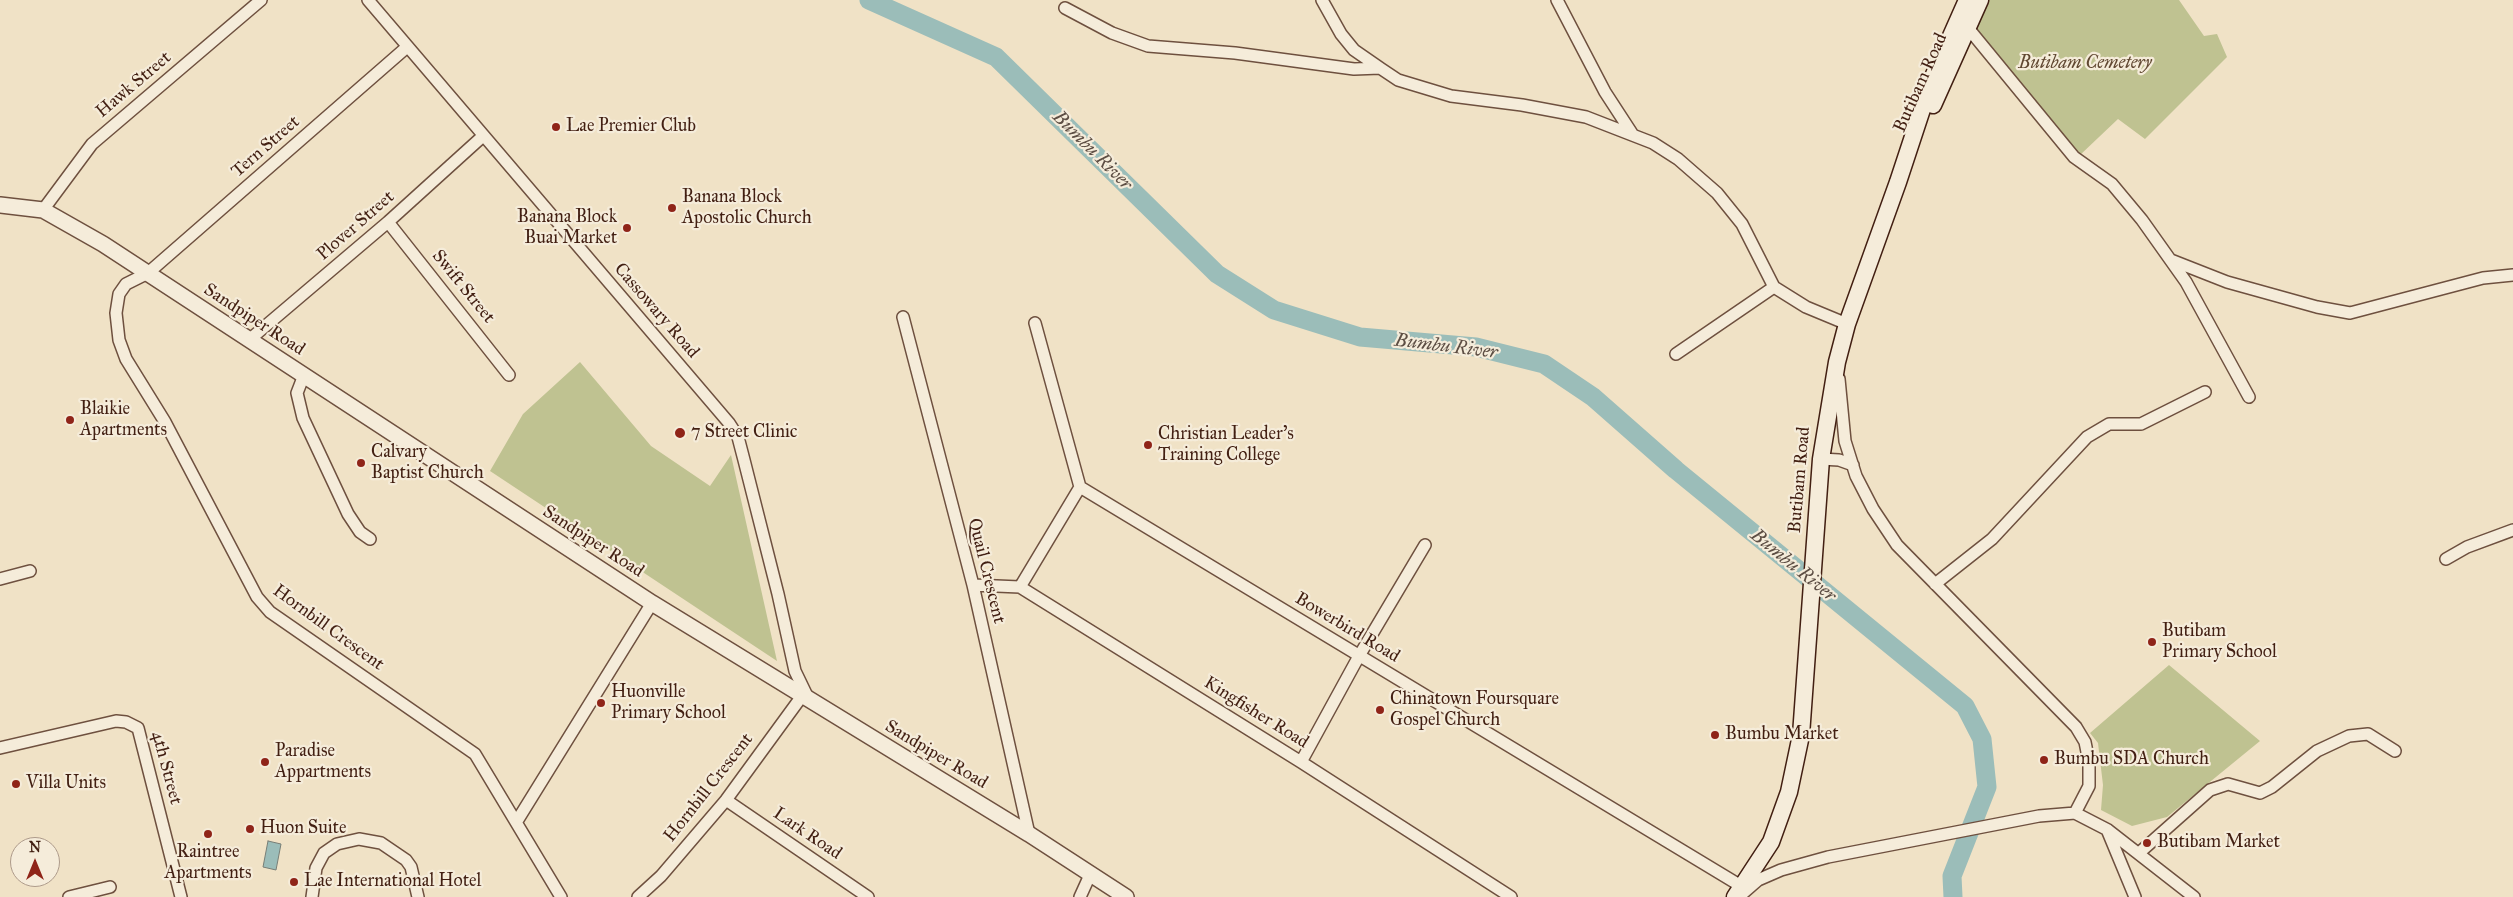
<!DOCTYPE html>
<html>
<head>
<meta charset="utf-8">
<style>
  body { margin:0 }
  #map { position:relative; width:2513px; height:897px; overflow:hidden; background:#f0e2c6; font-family:"IM FELL Great Primer",serif }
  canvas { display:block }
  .north { position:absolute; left:10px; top:837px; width:50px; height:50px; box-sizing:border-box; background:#f5ecda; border:1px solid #ad9a8a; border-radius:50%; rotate:0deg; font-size:14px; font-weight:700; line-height:20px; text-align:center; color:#421f12 }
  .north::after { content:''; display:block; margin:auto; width:18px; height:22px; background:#8f2418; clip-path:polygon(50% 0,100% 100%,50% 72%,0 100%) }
</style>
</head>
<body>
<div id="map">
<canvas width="2513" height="897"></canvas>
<div class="north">N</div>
</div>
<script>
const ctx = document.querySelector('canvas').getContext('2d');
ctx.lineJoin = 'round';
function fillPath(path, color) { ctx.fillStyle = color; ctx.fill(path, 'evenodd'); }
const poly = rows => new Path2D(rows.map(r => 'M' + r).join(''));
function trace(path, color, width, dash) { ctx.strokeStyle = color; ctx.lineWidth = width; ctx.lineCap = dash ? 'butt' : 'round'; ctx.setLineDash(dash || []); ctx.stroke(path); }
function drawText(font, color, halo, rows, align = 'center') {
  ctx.font = font + ' "IM FELL Great Primer",serif'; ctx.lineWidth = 4.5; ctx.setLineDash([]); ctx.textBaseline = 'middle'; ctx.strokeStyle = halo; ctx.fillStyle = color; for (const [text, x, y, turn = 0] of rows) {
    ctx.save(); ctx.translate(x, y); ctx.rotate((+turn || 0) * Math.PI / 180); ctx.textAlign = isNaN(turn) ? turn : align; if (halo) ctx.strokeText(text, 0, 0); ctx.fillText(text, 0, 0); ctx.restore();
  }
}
const green = poly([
  [1983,0,2179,0,2204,36,2217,34,2227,57,2145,139,2118,119,2079,156,1968,28],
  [580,362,651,446,710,486,731,455,777,661,490,471,523,414],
  [2169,665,2260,741,2167,817,2132,826,2101,810,2103,785,2098,743,2090,733]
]);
const water = poly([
  [268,841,281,844,276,870,263,867,268,841]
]);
const river = poly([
  [869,0,996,57,1217,274,1274,310,1360,337,1476,347,1544,364,1593,397,1676,470,1965,706,1982,739,1987,787,1952,876,1953,897]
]);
const minor = poly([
  [368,0,729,423,738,437,744,460,778,594,795,671,808,698],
  [1322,0,1341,34,1354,50,1380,68],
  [1557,0,1605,92,1633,135],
  [1065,8,1112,33,1148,46,1235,53,1354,69,1380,68,1398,80,1451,96,1522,105,1586,117,1653,143,1678,159,1717,193,1742,224,1774,287,1806,307,1847,324],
  [1968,28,2074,157,2112,184,2142,220,2186,282,2249,397],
  [407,47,148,273,126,284,119,294,116,313,119,340,126,359,165,422,257,597,270,612,475,754,561,897],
  [43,210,92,144,261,0],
  [388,222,509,375],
  [2171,260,2227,282,2317,307,2350,313,2483,278,2513,275],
  [903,317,973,585,1029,834],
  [1035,323,1080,487,1741,886],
  [249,340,388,222,483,136],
  [1676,354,1774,287],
  [304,375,297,393,303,418,348,514,360,532,370,539],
  [1839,379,1845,441,1856,476,1873,509,1897,545,2076,727,2085,742,2089,762,2089,786,2075,813],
  [1821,459,1839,460,1853,465],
  [2446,559,2467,547,2513,530],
  [0,579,30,571],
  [1935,584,1992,539,2087,437,2109,424,2141,424,2205,392],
  [973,585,1020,587,1301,762,1511,897],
  [1020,587,1080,487],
  [0,748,116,721,126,722,138,728,181,897],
  [1301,762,1359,656,1425,545],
  [726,800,868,897],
  [517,821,652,603],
  [2108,832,2135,897],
  [2139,853,2210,790,2228,784,2260,793,2272,787,2317,751,2349,736,2368,734,2395,751],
  [1742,894,1758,880,1781,870,1828,857,2039,816,2075,813,2108,830,2194,897],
  [69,897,110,887],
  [312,897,316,868,324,853,337,844,359,839,381,843,406,860,411,867,418,897],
  [638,897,661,876,726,800,802,696],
  [1080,897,1090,875]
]);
const tertiary = poly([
  [0,205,43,210,103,244,652,603,1029,834,1126,897]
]);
const secondary = poly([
  [1933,105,1980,0],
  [1735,897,1771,842,1789,792,1801,735,1821,459,1837,362,1847,324,1898,182,1932,79,1967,0]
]);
const markers = [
  [556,127,5,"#8f2418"],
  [672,208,5,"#8f2418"],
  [627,228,5,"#8f2418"],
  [70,420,5,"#8f2418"],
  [680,433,6,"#8f2418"],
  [1148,445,5,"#8f2418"],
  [361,463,5,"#8f2418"],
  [2152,642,5,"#8f2418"],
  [601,703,5,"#8f2418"],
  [1380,710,5,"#8f2418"],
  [1715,735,5,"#8f2418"],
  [2044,760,5,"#8f2418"],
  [265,762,5,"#8f2418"],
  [16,784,5,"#8f2418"],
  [250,829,5,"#8f2418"],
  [208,834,5,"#8f2418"],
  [2147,843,5,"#8f2418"],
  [294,882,5,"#8f2418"]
];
const parkNames = [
  ["Butibam Cemetery",2085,64]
];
const streetNames = [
  ["Butibam Road",1921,83,-66],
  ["Hawk Street",134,85,-40],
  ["Tern Street",266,147,-41],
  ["Plover Street",356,226,-41],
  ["Swift Street",463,287,51],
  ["Cassowary Road",656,311,49],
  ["Sandpiper Road",254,320,33],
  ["Butibam Road",1800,480,-85],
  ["Sandpiper Road",593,542,33],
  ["Quail Crescent",986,571,76],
  ["Hornbill Crescent",328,628,36],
  ["Bowerbird Road",1347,628,31],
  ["Kingfisher Road",1256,713,32],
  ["Sandpiper Road",936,755,31],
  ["4th Street",166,768,75],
  ["Hornbill Crescent",709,788,-52],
  ["Lark Road",807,834,34]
];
const poiNames = [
  ["Lae Premier Club",566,127],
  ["Banana Block",682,198],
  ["Apostolic Church",682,219],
  ["Banana Block",617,218,"right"],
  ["Buai Market",617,239,"right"],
  ["Blaikie",80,410],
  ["Apartments",80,431],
  ["7 Street Clinic",691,433],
  ["Christian Leader's",1158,435],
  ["Training College",1158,456],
  ["Calvary",371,453],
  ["Baptist Church",371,474],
  ["Butibam",2162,632],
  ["Primary School",2162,653],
  ["Huonville",611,693],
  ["Primary School",611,714],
  ["Chinatown Foursquare",1390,700],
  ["Gospel Church",1390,721],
  ["Bumbu Market",1725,735],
  ["Paradise",275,752],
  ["Appartments",275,773],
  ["Bumbu SDA Church",2054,760],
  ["Villa Units",26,784],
  ["Huon Suite",260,829],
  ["Butibam Market",2157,843],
  ["Raintree",208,853,"center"],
  ["Apartments",208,874,"center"],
  ["Lae International Hotel",304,882]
];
const waterNames = [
  ["Bumbu River",1092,151,45],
  ["Bumbu River",1446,347,7],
  ["Bumbu River",1793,566,39]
];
fillPath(green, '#bfc291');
fillPath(water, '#9bbdb9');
trace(water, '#777e76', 1);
trace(river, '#9bbdb9', 19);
trace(minor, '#6e503f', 14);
trace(tertiary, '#6e503f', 18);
trace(secondary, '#421f12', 19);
trace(minor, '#f5ecda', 11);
trace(tertiary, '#f5ecda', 15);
trace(secondary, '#f5ecda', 16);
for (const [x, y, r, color] of markers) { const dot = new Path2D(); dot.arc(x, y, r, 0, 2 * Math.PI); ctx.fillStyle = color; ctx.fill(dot); trace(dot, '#f5ecda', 2); }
drawText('italic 18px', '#614832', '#f5ecda', parkNames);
drawText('18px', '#421f12', '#f5ecda', streetNames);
drawText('18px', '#421f12', '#f5ecda', poiNames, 'left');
drawText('italic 19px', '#5d4e44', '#f5ecda', waterNames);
</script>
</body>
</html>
